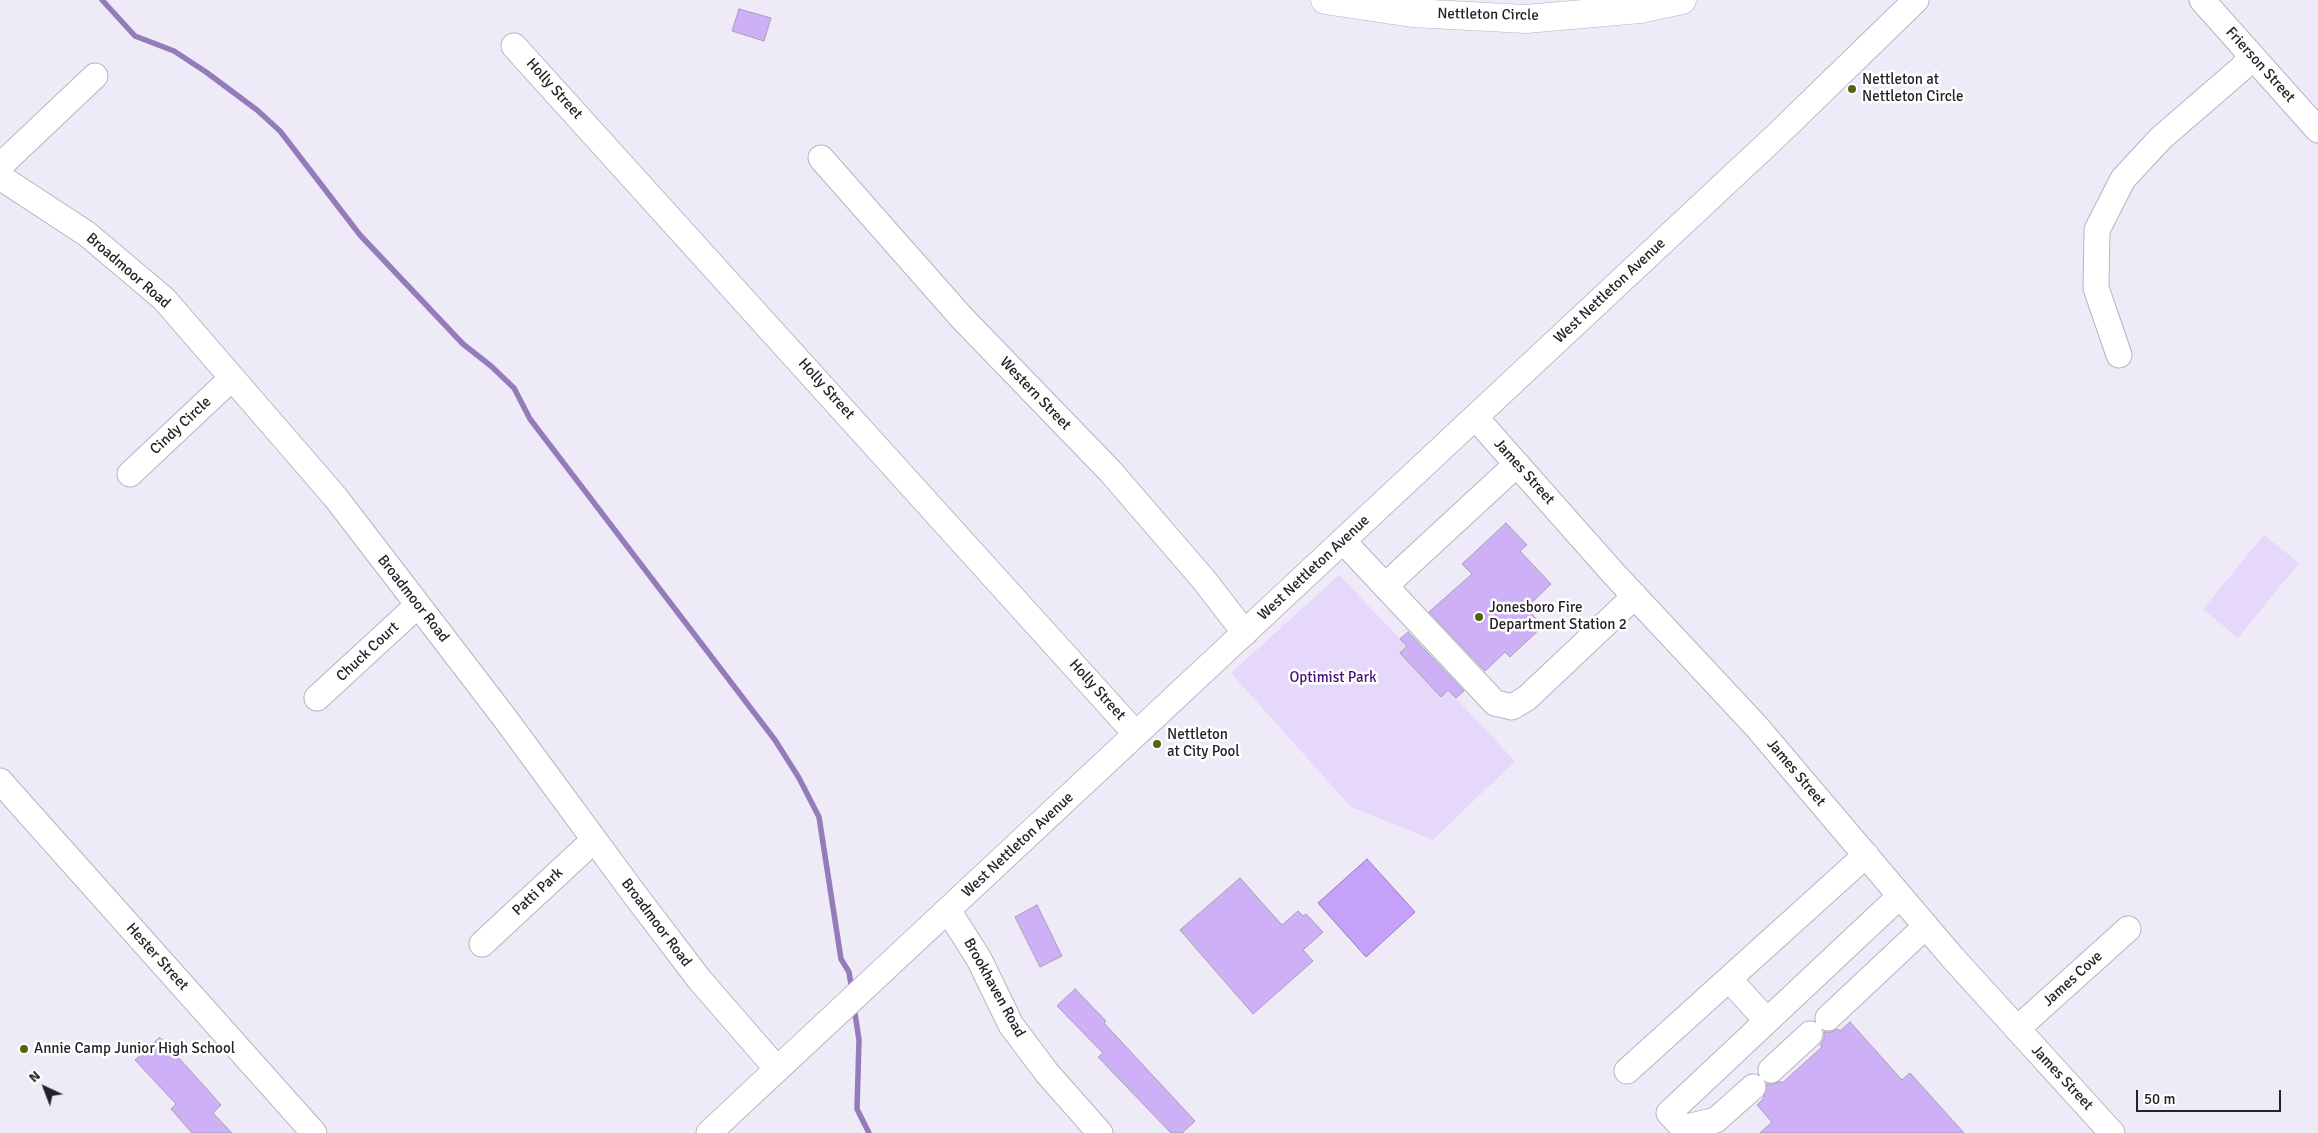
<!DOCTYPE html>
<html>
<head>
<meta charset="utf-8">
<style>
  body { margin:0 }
  #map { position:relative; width:2318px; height:1133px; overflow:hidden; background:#efeaf8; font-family:Signika,sans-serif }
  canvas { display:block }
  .north { position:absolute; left:20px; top:1063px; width:50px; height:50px; -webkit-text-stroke:4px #fff; paint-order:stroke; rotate:317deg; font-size:14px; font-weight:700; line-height:20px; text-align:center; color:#242227 }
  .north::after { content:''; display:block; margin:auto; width:18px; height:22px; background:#242227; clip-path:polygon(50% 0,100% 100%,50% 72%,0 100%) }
  .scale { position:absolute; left:2136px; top:1090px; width:145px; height:22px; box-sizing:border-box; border:2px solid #242227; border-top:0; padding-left:6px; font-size:15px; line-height:18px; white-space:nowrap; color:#242227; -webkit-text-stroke:4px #fff; paint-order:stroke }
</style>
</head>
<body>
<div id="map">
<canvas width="2318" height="1133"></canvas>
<div class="north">N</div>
<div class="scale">50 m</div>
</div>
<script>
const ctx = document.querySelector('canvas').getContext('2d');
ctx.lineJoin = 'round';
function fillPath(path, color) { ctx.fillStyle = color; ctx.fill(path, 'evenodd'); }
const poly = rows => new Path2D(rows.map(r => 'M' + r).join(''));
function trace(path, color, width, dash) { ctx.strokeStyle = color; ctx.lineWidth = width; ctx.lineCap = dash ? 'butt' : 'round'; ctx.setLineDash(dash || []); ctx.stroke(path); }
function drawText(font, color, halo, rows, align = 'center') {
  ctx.font = font + ' Signika,sans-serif'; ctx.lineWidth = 5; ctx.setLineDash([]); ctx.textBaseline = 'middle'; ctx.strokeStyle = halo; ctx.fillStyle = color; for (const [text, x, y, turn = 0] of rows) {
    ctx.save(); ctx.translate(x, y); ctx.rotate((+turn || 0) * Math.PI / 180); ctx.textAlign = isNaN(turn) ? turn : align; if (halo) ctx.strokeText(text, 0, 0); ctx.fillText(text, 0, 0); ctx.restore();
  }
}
const green = poly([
  [2264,535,2299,563,2238,638,2203,609],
  [1339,575,1407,646,1400,653,1441,696,1448,690,1515,761,1433,840,1351,807,1231,673]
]);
const water = poly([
  [1367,859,1415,912,1366,957,1318,903,1367,859]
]);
const stream = poly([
  [102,0,135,36,174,51,206,72,257,110,280,131,360,235,463,344,491,366,514,388,530,419,775,740,799,778,819,817,841,959,849,972,852,991],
  [854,1007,859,1040,857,1109,869,1133]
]);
const building = poly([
  [739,9,771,18,764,41,732,31,739,9],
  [1506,523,1527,545,1520,551,1551,584,1526,608,1543,626,1510,657,1505,652,1485,671,1429,612,1472,574,1462,564,1506,523],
  [1408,632,1464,691,1456,698,1448,690,1441,697,1400,653,1407,646,1400,639,1408,632],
  [1240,878,1282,925,1298,911,1303,916,1306,914,1323,932,1303,950,1313,961,1253,1014,1180,930,1240,878],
  [1037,905,1062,956,1040,967,1015,917,1037,905],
  [1075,989,1106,1021,1104,1023,1195,1121,1182,1133,1171,1133,1098,1057,1103,1053,1057,1006,1075,989],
  [1850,1022,1902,1080,1910,1073,1964,1133,1760,1133,1772,1122,1757,1105,1763,1099,1767,1084,1774,1084,1780,1081,1782,1083,1822,1047,1820,1045,1824,1039,1824,1032,1831,1032,1838,1029,1840,1031,1850,1022],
  [159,1038,162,1039,221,1105,213,1113,232,1133,192,1133,171,1109,176,1104,135,1060,159,1038]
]);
const minor = poly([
  [2202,0,2318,130],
  [514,46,1136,734],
  [821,158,962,318,1110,471,1204,580,1245,633],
  [0,166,95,76],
  [0,177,87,234,164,299,336,498,504,717,635,895,699,979,777,1069],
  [2119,355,2096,288,2097,230,2123,179,2161,138,2242,68,2251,56],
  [1475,417,1614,574,1756,726,1952,957,2112,1133],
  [130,474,232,378],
  [1343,541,1495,703,1512,707,1527,698,1635,596],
  [1385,586,1517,464],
  [317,698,418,605],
  [0,781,314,1133],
  [948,910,979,959,1011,1025,1047,1073,1100,1133],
  [482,944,594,840],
  [1729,979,1767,1021],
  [1828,1018,1926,926],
  [2017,1029,2128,929],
  [1771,1070,1810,1034],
  [1627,1071,1866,855],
  [1753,1087,1716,1120,1683,1128,1669,1113,1900,896],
  [709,1133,1777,135,1916,0]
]);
const major = poly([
  [1325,0,1412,13,1526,19,1640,9,1682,0]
]);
const markers = [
  [1852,89,5,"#506510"],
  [1479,617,5,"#506510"],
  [1157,744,5,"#506510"],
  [24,1049,5,"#506510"]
];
const streetNames = [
  ["Nettleton Circle",1488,15,1],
  ["Frierson Street",2260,65,48],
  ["Holly Street",554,89,48],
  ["Broadmoor Road",128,271,41],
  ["West Nettleton Avenue",1610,291,-43],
  ["Holly Street",826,389,48],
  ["Western Street",1035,394,46],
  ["Cindy Circle",181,426,-43],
  ["James Street",1524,472,48],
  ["West Nettleton Avenue",1314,568,-43],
  ["Broadmoor Road",413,599,52],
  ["Chuck Court",368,652,-43],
  ["Holly Street",1097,690,48],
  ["James Street",1796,773,50],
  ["West Nettleton Avenue",1018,845,-43],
  ["Patti Park",538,892,-43],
  ["Broadmoor Road",656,923,53],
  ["Hester Street",157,957,48],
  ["James Cove",2073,979,-42],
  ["Brookhaven Road",994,988,61],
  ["James Street",2062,1078,47]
];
const poiNames = [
  ["Nettleton at",1862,80],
  ["Nettleton Circle",1862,97],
  ["Jonesboro Fire",1489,608],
  ["Department Station 2",1489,625],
  ["Nettleton",1167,735],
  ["at City Pool",1167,752],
  ["Annie Camp Junior High School",34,1049]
];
const parkNames = [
  ["Optimist Park",1333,678]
];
fillPath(green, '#e6d8fb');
fillPath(water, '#c6a1f9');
trace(water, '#957bba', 1);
trace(stream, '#957bba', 5.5);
fillPath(building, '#cdb0f6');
trace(building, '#a6a1ae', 1);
trace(minor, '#b8b3c0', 27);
trace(major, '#b8b3c0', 29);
trace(minor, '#fff', 25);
trace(major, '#fff', 28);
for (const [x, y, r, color] of markers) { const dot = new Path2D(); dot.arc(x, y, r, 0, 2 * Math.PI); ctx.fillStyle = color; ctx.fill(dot); trace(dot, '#fff', 2); }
drawText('15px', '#242227', '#fff', streetNames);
drawText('15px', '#242227', '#fff', poiNames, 'left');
drawText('15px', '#470e75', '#fff', parkNames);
</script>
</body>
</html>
